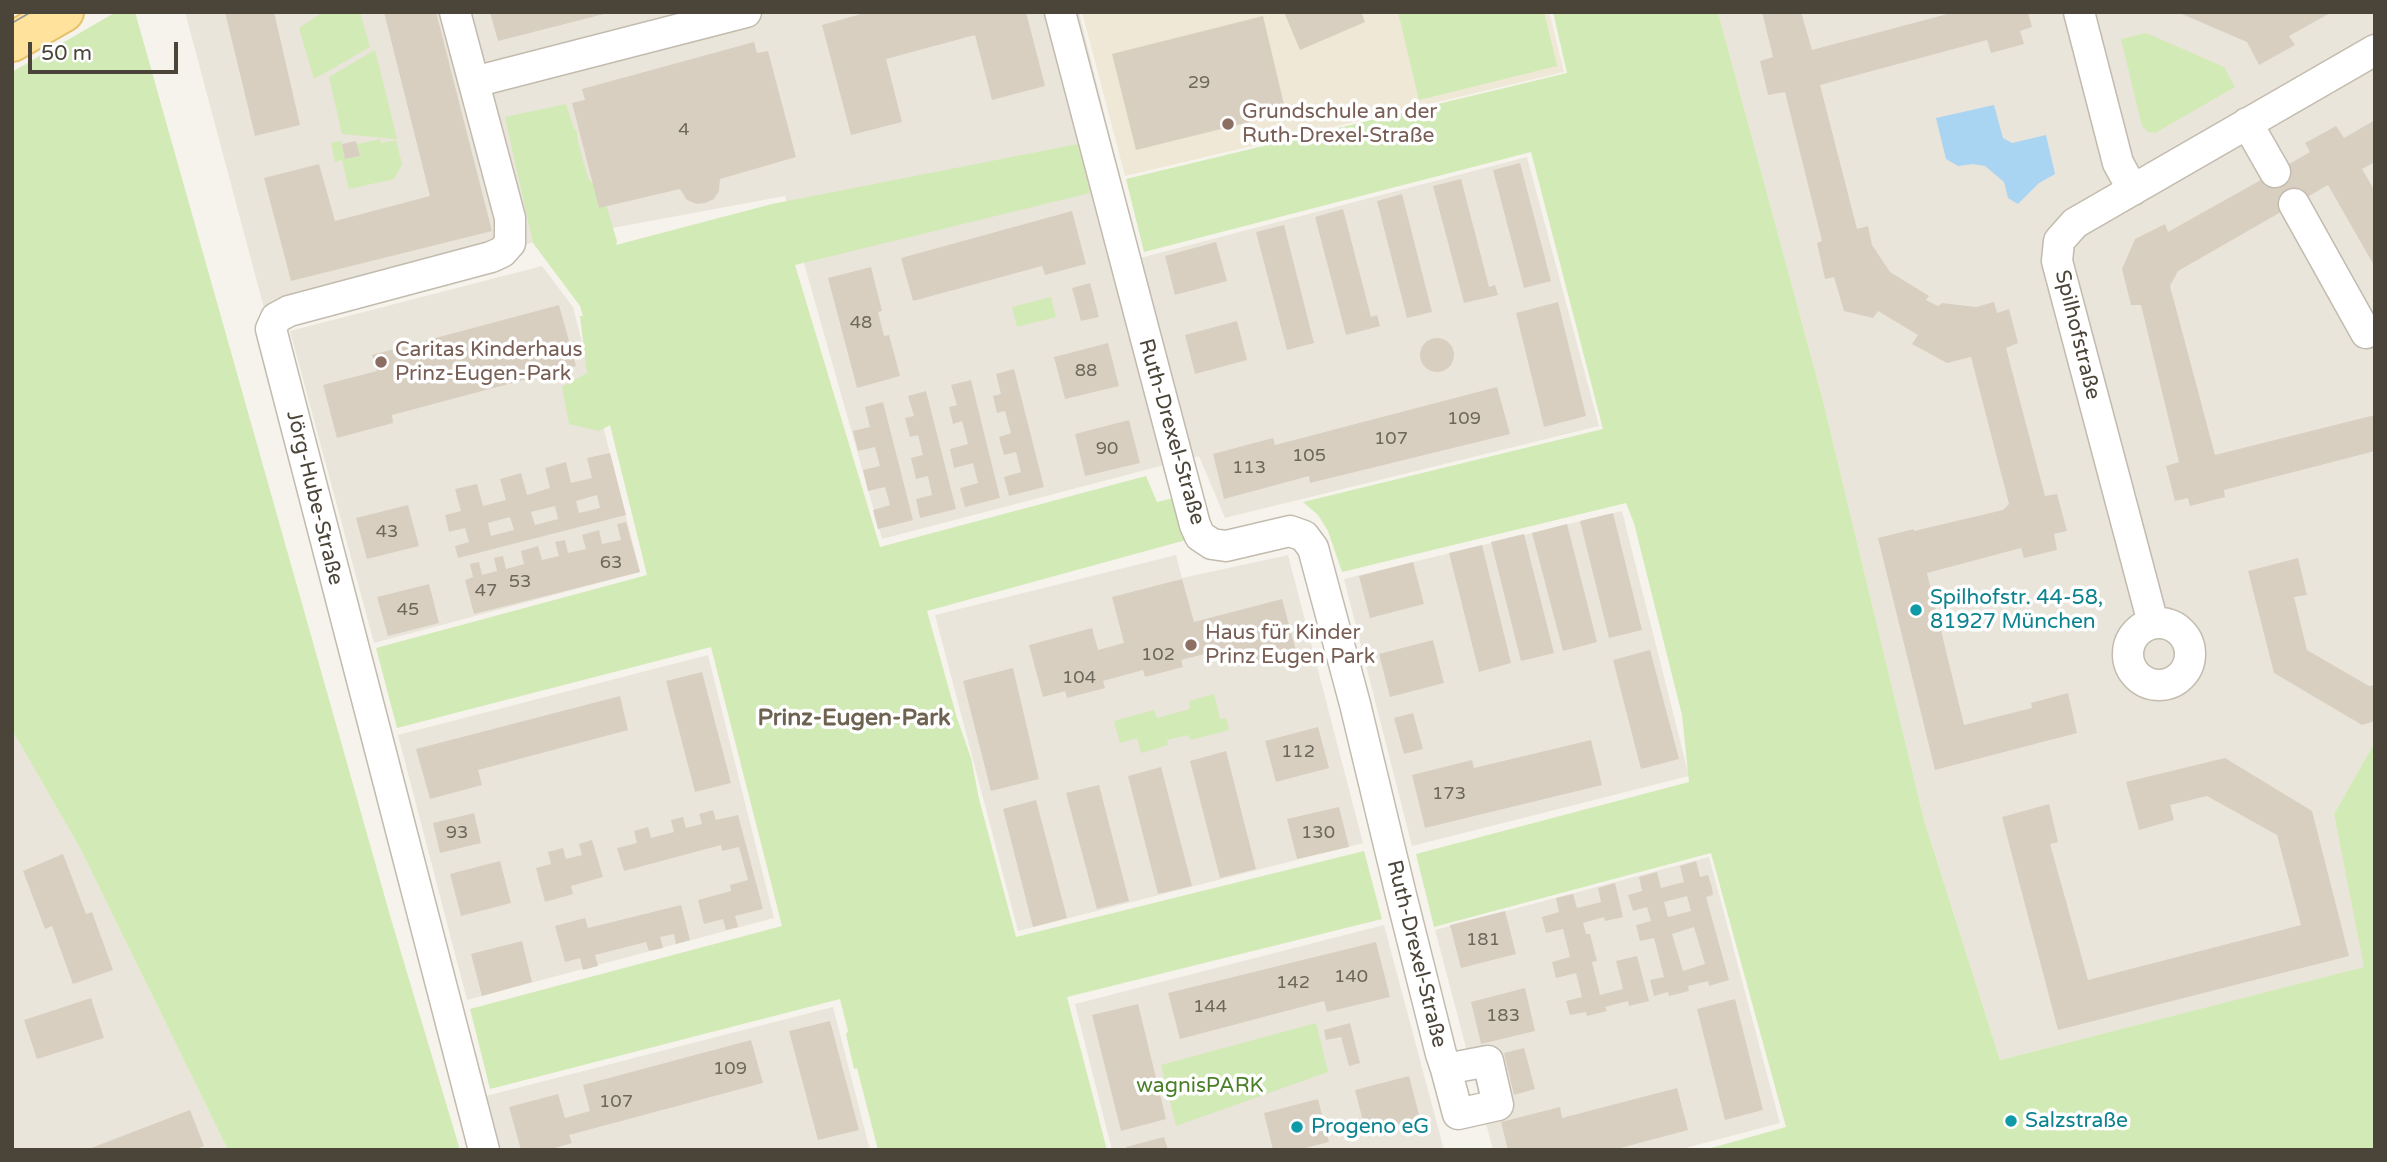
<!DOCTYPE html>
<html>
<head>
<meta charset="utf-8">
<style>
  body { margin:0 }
  #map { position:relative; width:2387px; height:1162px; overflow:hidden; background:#f6f3ec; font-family:"Varela Round",sans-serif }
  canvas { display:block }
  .frame { position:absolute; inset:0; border:14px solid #4b4439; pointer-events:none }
  .scale { position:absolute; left:28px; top:42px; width:150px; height:32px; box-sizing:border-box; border:4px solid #4b4439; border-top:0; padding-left:9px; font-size:21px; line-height:24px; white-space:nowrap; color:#4b4439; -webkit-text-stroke:5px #fff; paint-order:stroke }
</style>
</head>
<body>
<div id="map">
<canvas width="2387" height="1162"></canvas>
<div class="frame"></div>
<div class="scale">50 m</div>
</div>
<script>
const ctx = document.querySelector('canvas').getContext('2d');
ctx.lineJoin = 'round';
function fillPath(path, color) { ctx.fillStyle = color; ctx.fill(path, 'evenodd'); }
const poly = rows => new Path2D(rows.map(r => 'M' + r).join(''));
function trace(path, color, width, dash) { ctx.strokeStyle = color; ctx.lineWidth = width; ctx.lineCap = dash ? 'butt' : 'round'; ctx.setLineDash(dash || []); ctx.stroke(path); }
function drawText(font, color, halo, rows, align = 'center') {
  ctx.font = font + ' "Varela Round",sans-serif'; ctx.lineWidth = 7; ctx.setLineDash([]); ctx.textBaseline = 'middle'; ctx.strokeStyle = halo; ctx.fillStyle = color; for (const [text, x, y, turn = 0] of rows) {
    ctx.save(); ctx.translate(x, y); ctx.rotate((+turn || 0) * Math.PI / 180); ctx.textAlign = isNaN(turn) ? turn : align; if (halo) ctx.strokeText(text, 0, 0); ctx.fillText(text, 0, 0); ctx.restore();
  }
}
const residential = poly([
  [185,12,1079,12,1140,258,1527,157,1599,426,1225,518,1199,456,882,539,785,196,531,243,265,312],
  [1718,12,2375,12,2375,742,2334,814,2365,967,2000,1060,1924,820,1822,397],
  [542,266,573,307,640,572,374,643,290,331],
  [1622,511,1689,776,1412,846,1344,579],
  [1176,555,1182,578,1288,555,1363,843,1018,931,935,615],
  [708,655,774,918,467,1000,398,735],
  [12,730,80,848,228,1150,12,1150],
  [1709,857,1780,1123,1678,1150,1493,1150,1435,930],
  [1384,925,1444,1150,1112,1150,1075,1004],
  [833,1007,870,1150,501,1150,486,1096]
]);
const education = poly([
  [1082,12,1549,12,1564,72,1125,176]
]);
const green = poly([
  [116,12,135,12,391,919,460,1150,228,1150,80,848,12,730,12,72],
  [323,12,360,12,370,47,314,79,299,28],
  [1398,12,1544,12,1557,66,1419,100],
  [1553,12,1718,12,1822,397,1924,820,2000,1060,2364,967,2334,814,2375,742,2375,1150,1704,1150,1786,1127,1711,853,1434,927,1416,854,1689,782,1682,715,1634,523,1626,503,1342,572,1328,531,1318,515,1303,502,1603,429,1531,152,1144,252,1126,179,1567,73],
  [2146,33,2224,67,2235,87,2155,133,2148,132,2142,126,2121,39],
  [375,50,397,139,342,134,329,77],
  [566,104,574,129,577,131,577,139,588,178,604,198,617,241,616,245,772,204,1078,144,1090,193,795,265,880,547,1146,476,1157,502,1173,498,1186,540,927,611,957,718,971,758,979,799,1016,937,1364,851,1382,919,1067,997,1107,1150,878,1150,857,1068,854,1069,846,1034,848,1031,840,999,490,1089,470,1009,782,926,711,647,397,728,376,648,647,575,610,425,599,431,569,424,562,387,587,373,580,316,583,316,580,306,533,243,505,117],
  [380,139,381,143,396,140,402,164,394,179,349,189,342,160,335,162,331,143,341,141,345,159,360,156,357,144],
  [1051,297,1056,317,1017,327,1012,307],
  [1214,694,1220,719,1226,718,1229,730,1191,740,1188,735,1167,740,1168,745,1141,753,1137,738,1120,743,1114,721,1154,710,1157,718,1190,709,1189,701],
  [1316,1023,1328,1072,1176,1126,1161,1065]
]);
const water = poly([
  [1994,105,2003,138,2012,143,2046,135,2055,174,2039,183,2018,204,2008,198,2004,182,1985,166,1973,164,1958,166,1946,159,1936,118]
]);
const building = poly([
  [225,12,274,12,300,125,255,136],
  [384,12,436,12,492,231,291,281,264,178,319,164,335,221,430,196],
  [490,12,608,12,608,13,498,41],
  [868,12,1026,12,1045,86,992,100,975,35,886,59,902,122,851,135,822,25],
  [1284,12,1361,12,1365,22,1300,50],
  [1762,12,1801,12,1812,50,1955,12,2028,12,2032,27,2020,31,2024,44,1991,53,1987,40,1820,85,1857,229,1868,226,1872,245,1890,272,1929,296,1926,300,1938,306,1942,303,1976,307,1994,302,1997,313,2009,309,2018,343,2006,348,2012,371,2045,496,2057,494,2067,531,2054,534,2057,550,2024,558,2021,548,1927,573,1964,725,2032,708,2031,703,2068,693,2077,733,1935,770,1878,538,1914,529,1914,531,2003,510,2009,504,1971,357,1947,363,1912,344,1918,335,1878,311,1873,318,1844,311,1834,277,1825,279,1817,243,1822,241,1785,92,1768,95,1760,61,1773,57],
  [2177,12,2332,12,2289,36,2295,45,2259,65,2247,42],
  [1263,16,1286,113,1136,150,1112,54],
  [754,42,757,53,768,51,796,157,720,179,719,191,714,199,705,203,697,204,687,200,680,189,599,208,572,103,585,100,582,89],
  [2375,120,2375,162,2362,169,2375,191,2375,267,2328,185,2178,271,2170,286,2215,455,2375,415,2375,451,2224,490,2225,497,2190,506,2188,498,2175,501,2166,466,2179,462,2141,305,2131,305,2122,269,2135,239,2165,224,2168,232,2275,172,2310,152,2305,143,2336,126,2344,138],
  [356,141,360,156,345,159,342,144],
  [1520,163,1551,281,1524,288,1493,170],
  [1461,179,1489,287,1495,285,1498,295,1464,303,1433,186],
  [1402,194,1432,312,1407,318,1377,201],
  [1343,209,1371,317,1377,315,1380,326,1346,335,1315,217],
  [1072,211,1086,264,1045,275,1042,266,913,301,901,258],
  [1284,225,1314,343,1287,350,1256,232],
  [1216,242,1227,281,1175,295,1165,256],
  [871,267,882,311,878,312,884,336,889,335,900,376,857,388,828,278],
  [1090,283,1099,317,1081,321,1072,288],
  [1558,302,1586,416,1544,427,1516,313],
  [559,305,576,366,392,415,393,423,337,438,323,385,377,371,372,355],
  [1237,321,1247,360,1195,374,1185,335],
  '1420 355a17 17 0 1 1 34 0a17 17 0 1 1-34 0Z',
  [1108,343,1119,386,1065,399,1054,357],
  [1014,369,1044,487,1009,496,1004,477,1021,472,1016,452,1004,455,999,437,1011,433,1005,411,997,413,993,396,1001,394,996,374],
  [971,380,1000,498,965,507,960,488,978,483,973,463,954,468,950,449,968,444,962,421,953,424,949,407,957,405,951,385],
  [1497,387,1510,434,1310,483,1309,476,1224,499,1213,454,1273,438,1275,445],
  [926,391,956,509,920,518,916,499,932,495,928,476,916,479,911,458,923,455,918,435,910,437,905,418,914,416,908,396],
  [883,402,913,520,878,529,873,510,890,505,885,487,868,491,863,470,880,466,875,447,858,451,853,431,870,427,865,407],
  [1129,420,1140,463,1085,476,1075,434],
  [610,453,626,515,458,558,455,546,469,542,465,528,449,532,445,515,461,511,455,489,477,484,483,506,506,500,500,479,521,473,527,495,550,488,545,468,566,462,571,483,592,478,587,458],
  [597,495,600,508,579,513,576,501],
  [555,506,558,519,535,525,531,512],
  [510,517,514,530,491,536,488,523],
  [408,505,419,546,367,559,356,518],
  [1613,513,1642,630,1609,638,1580,521],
  [626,522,640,572,474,614,465,580,473,577,470,564,479,562,482,575,497,571,494,558,503,556,506,569,524,564,521,551,538,546,542,560,559,556,555,542,565,540,568,553,586,549,582,535,599,530,602,544,621,540,617,524],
  [1567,524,1597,642,1563,651,1532,533],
  [1524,534,1554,653,1521,661,1491,542],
  [1482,545,1511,663,1479,672,1449,553],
  [2298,558,2307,595,2294,597,2307,650,2369,686,2375,685,2375,721,2362,725,2274,673,2248,571],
  [1413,562,1424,604,1370,618,1359,576],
  [1182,579,1194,622,1282,599,1296,651,1237,666,1232,647,1181,660,1183,667,1145,677,1143,670,1103,681,1105,688,1067,698,1065,691,1043,697,1029,645,1092,628,1098,650,1124,643,1112,597],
  [429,584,439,623,388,636,377,597],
  [1433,640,1444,683,1390,697,1379,654],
  [1650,650,1679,759,1641,769,1613,660],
  [1013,668,1039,779,991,791,963,681],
  [702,672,731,783,695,792,666,681],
  [620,696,628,730,478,770,482,785,430,799,416,749],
  [1413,713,1423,749,1404,754,1394,718],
  [1318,727,1329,768,1276,782,1265,741],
  [1591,740,1602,785,1425,828,1412,775,1472,760,1474,768],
  [1226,751,1256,869,1220,878,1190,761],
  [2225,758,2312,811,2349,956,2058,1030,2002,817,2049,804,2058,842,2050,844,2088,980,2301,925,2277,835,2207,796,2170,805,2174,820,2139,830,2126,782],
  [1161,767,1192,886,1158,894,1128,776],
  [1099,785,1129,901,1097,909,1066,793],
  [1036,800,1067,918,1033,927,1003,809],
  [1339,807,1349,847,1297,859,1287,819],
  [713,810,716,820,738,815,763,909,735,916,738,927,726,930,723,919,704,924,698,900,731,891,730,885,748,880,739,847,722,851,721,845,624,871,617,848,637,843,634,831,648,827,651,838,674,832,671,820,683,817,686,828,702,824,699,814],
  [474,813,481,843,440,853,433,823],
  [592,840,603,877,571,886,573,894,545,902,536,868,551,864,548,852,563,848,566,859,582,855,579,844],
  [63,854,86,914,92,912,113,970,73,984,52,926,45,929,23,871],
  [500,861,511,903,461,916,450,874],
  [1696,861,1700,877,1708,875,1712,888,1713,895,1706,897,1729,980,1709,986,1708,981,1688,986,1689,991,1669,996,1668,992,1654,996,1650,980,1664,977,1654,938,1640,941,1636,925,1651,921,1647,907,1633,911,1628,895,1642,891,1639,877,1657,872,1661,888,1684,882,1680,866],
  [1687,896,1691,911,1668,917,1664,902],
  [1694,927,1705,964,1683,971,1672,934],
  [1615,883,1623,917,1605,921,1604,917,1583,923,1586,934,1590,934,1597,961,1592,962,1600,995,1623,989,1616,961,1637,956,1649,1001,1629,1006,1628,1001,1605,1007,1607,1011,1587,1016,1586,1012,1570,1015,1566,1001,1582,997,1576,973,1556,978,1552,962,1570,957,1563,929,1546,933,1542,917,1559,912,1556,898,1573,894,1577,908,1601,902,1598,888],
  [681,905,690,940,676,944,674,934,660,937,663,948,649,951,646,942,595,955,598,966,583,970,580,958,565,962,555,926,585,918,588,928],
  [1505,911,1516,954,1461,968,1450,925],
  [522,941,532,982,482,996,471,954],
  [1376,942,1390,997,1327,1012,1324,1001,1180,1039,1168,993],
  [1525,988,1535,1031,1481,1044,1471,1002],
  [91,998,104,1038,37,1059,24,1020],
  [1735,999,1763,1110,1725,1120,1697,1009],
  [1138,1004,1166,1119,1121,1131,1092,1015],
  [830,1021,859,1130,818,1140,789,1031],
  [1350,1023,1360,1063,1349,1066,1341,1037,1326,1040,1324,1030],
  [751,1040,763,1083,569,1135,572,1143,548,1150,521,1150,509,1107,558,1094,565,1118,590,1111,583,1085],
  [1524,1048,1535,1089,1514,1095,1504,1053],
  [1409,1076,1420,1119,1366,1133,1355,1090],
  [1677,1088,1688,1130,1613,1150,1508,1150,1501,1122,1560,1107,1562,1118],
  [1318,1099,1329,1142,1297,1150,1273,1150,1264,1113],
  [190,1110,204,1146,194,1150,86,1150],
  [1164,1137,1168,1150,1127,1150,1126,1147]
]);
const minor = poly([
  [455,12,510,218,510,243,502,252,491,257,289,311,276,318,271,329,484,1150],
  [1060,12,1195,525,1200,536,1212,544,1226,546,1290,531,1304,536,1313,548,1355,704,1401,895,1441,1054,1446,1069,1458,1114,1498,1105,1488,1061,1446,1069],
  [2079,12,2118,163,2133,190],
  [474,82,746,12],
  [2247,123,2275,172],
  [2294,204,2366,333],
  [2153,623,2057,261,2059,241,2075,223,2375,50],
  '2128 654a31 31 0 1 1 62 0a31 31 0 1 1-62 0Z'
]);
const major = poly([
  [12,42,64,12]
]);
const tram = poly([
  [12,23,31,12]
]);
const markers = [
  [1228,124,7,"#8d6e63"],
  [381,362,7,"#8d6e63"],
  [1916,610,7,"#0f9aa8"],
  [1191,645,7,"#8d6e63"],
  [2011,1121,7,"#0f9aa8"],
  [1297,1127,7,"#0f9aa8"]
];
const numberNames = [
  ["29",1199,83],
  ["4",684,130],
  ["48",861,323],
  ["88",1086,371],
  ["109",1464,419],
  ["107",1391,439],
  ["90",1107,449],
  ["105",1309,456],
  ["113",1249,468],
  ["43",387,532],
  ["63",611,563],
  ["53",520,582],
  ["47",486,591],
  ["45",408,610],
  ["102",1158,655],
  ["104",1079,678],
  ["112",1298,752],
  ["173",1449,794],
  ["93",457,833],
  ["130",1318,833],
  ["181",1483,940],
  ["140",1351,977],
  ["142",1293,983],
  ["144",1210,1007],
  ["183",1503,1016],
  ["109",730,1069],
  ["107",616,1102]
];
const educationNames = [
  ["Grundschule an der",1242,112],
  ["Ruth-Drexel-Straße",1242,136],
  ["Caritas Kinderhaus",395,350],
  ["Prinz-Eugen-Park",395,374],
  ["Haus für Kinder",1205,633],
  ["Prinz Eugen Park",1205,657]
];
const streetNames = [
  ["Spilhofstraße",2077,335,76],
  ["Ruth-Drexel-Straße",1171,432,74],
  ["Jörg-Hube-Straße",314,498,76],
  ["Ruth-Drexel-Straße",1416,954,76]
];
const cultureNames = [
  ["Spilhofstr. 44-58,",1930,598],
  ["81927 München",1930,622],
  ["Salzstraße",2025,1121],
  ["Progeno eG",1311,1127]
];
const parkNames = [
  ["wagnisPARK",1200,1086]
];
const neighbourhoodNames = [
  ["Prinz-Eugen-Park",854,719]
];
fillPath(residential, '#eae5da');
fillPath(education, '#efe8d6');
fillPath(green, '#d2eab5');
fillPath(water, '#a9d4f2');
fillPath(building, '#d8cfc1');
trace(minor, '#c2bbae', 33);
trace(major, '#e6c16a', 42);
trace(minor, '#fff', 30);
trace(major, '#ffe39c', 38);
trace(tram, '#9a9a9a', 2);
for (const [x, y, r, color] of markers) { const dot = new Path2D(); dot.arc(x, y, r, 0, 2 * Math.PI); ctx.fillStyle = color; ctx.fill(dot); trace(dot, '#fff', 2.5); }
drawText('18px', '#6e675b', null, numberNames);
drawText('21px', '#785e54', '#fff', educationNames, 'left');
drawText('21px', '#4b4439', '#fff', streetNames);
drawText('21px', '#0d838f', '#fff', cultureNames, 'left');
drawText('21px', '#4a7f2a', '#fff', parkNames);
drawText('bold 23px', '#6e6250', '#fff', neighbourhoodNames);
</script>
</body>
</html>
